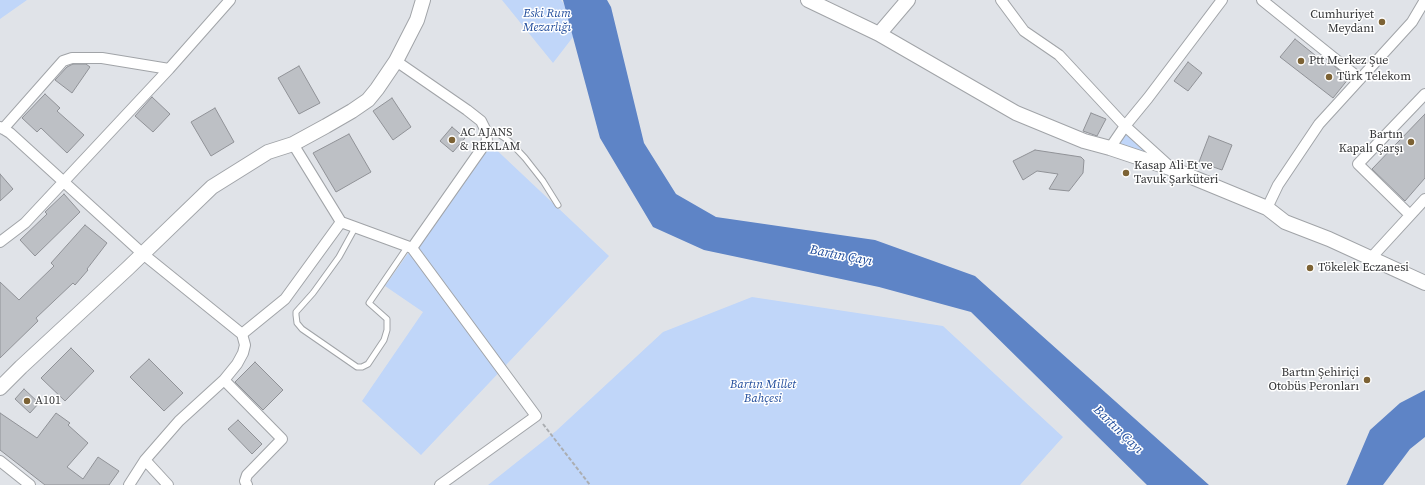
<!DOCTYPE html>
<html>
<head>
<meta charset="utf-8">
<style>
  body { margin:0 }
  canvas { display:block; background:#e0e3e8 }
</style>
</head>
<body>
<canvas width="1425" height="485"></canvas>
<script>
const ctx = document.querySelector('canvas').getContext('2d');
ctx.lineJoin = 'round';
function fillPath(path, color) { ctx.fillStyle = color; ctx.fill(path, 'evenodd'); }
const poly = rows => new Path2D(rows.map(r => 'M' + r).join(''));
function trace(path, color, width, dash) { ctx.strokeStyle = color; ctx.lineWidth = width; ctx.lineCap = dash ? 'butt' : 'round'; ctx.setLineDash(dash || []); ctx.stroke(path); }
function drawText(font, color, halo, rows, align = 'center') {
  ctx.font = font + ' "Source Serif 4",serif'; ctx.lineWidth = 3; ctx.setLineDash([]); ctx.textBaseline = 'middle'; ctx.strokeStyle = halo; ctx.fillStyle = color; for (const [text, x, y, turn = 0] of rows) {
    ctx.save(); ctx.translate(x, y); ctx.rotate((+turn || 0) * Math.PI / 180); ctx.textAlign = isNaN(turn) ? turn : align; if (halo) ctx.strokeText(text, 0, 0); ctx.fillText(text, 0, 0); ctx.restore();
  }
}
const green = poly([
  [0,0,27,0,0,19],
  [502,0,561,0,564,4,573,37,553,63],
  [1125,131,1156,159,1116,146],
  [487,141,609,256,421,455,362,401,423,312,385,286],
  [752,297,943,326,1063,437,1020,485,488,485,556,431,663,332]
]);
const water = poly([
  [563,0,607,0,611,7,644,143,676,194,716,217,875,240,975,276,1209,485,1147,485,971,312,879,287,704,250,653,227,600,138],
  [1425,390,1425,437,1410,449,1383,485,1346,485,1347,484,1370,430,1400,403]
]);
const building = poly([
  [1295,39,1326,64,1328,61,1349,78,1333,98,1280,57,1295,39],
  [1188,62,1202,73,1188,91,1174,81,1188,62],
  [73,64,86,64,90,67,72,93,55,80,67,67,73,64],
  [299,66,320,103,299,114,278,78,299,66],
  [45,94,60,108,57,111,84,135,67,153,41,128,37,132,22,118,45,94],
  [152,97,170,114,153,132,135,116,152,97],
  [392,98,411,127,393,140,373,111,392,98],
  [215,108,234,142,211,156,191,122,215,108],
  [1091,113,1106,119,1097,136,1083,131,1091,113],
  [1425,114,1425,178,1405,201,1372,169,1425,114],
  [452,127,465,138,453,152,440,141,452,127],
  [349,134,371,172,336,192,313,153,349,134],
  [1209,136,1232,145,1222,170,1199,162,1209,136],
  [1035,150,1081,157,1084,160,1083,173,1069,191,1049,189,1058,174,1037,171,1023,180,1013,161,1035,150],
  [0,174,13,189,0,201,0,174],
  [64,194,80,212,35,256,20,240,47,214,45,212,64,194],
  [85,225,107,243,87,269,88,270,75,285,73,283,36,318,38,321,0,358,0,282,19,300,54,266,51,263,85,225],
  [71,348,94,371,65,401,41,378,71,348],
  [149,359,183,393,164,411,130,377,149,359],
  [255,362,283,390,263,410,235,382,255,362],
  [24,389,39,403,30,413,15,399,24,389],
  [0,413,37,438,56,413,70,423,68,425,88,443,67,467,83,479,98,457,119,471,109,485,45,485,0,450,0,413],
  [238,420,262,444,252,454,228,429,238,420]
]);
const path = poly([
  [543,424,590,485]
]);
const lane = poly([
  [486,131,497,133,509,141,525,158,543,181,558,205],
  [355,228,339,257,313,293,296,312,296,315,297,323,302,329,357,367,362,367,368,364,384,340,387,330,387,319,369,303,408,246]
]);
const street = poly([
  [1001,0,1024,31,1059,55,1125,126,1168,165],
  [1262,0,1360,79],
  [396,61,467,110,481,121,486,131,487,141,412,248,536,416,440,485],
  [0,127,10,133,143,254,242,334,245,345,243,353,237,364,224,380,179,421,145,460,129,485],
  [3,129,63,61,72,58,102,58,169,69],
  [293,144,341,222,412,248],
  [1110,148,1125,126,1148,98,1222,0],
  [1267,208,1278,185,1319,124,1412,22,1425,0],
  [1410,215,1358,164,1425,94],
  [0,242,25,223,169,69,230,0],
  [1370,259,1425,199],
  [242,334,285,299,341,222],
  [224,380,282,439,247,475,245,481,247,485],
  [145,460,168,485],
  [0,461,30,485]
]);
const secondary = poly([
  [808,0,879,34,1016,113,1084,141,1110,148,1170,168,1267,208,1285,222,1329,239,1425,283],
  [879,34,908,0],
  [0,388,21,367,127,269,212,187,268,152,293,144,326,126,352,111,368,100,377,89,396,61,417,20,423,0]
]);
const markers = [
  [1382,22,4,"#7c6234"],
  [1301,61,4,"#7c6234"],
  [1329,77,4,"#7c6234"],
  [452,140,4,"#7c6234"],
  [1411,142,4,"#7c6234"],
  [1126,173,4,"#7c6234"],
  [1310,268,4,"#7c6234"],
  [1367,380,4,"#7c6234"],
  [27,401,4,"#7c6234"]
];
const parkNames = [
  ["Eski Rum",547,14],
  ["Mezarlığı",547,28],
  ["Bartın Millet",763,385],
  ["Bahçesi",763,399]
];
const poiNames = [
  ["Cumhuriyet",1374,15,"right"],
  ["Meydanı",1374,29,"right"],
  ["Ptt Merkez Şue",1309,61],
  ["Türk Telekom",1337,77],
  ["AC AJANS",460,133],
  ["& REKLAM",460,147],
  ["Bartın",1403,135,"right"],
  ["Kapalı Çarşı",1403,149,"right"],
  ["Kasap Ali Et ve",1134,166],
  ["Tavuk Şarküteri",1134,180],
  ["Tökelek Eczanesi",1318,268],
  ["Bartın Şehiriçi",1359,373,"right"],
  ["Otobüs Peronları",1359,387,"right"],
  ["A101",35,401]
];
const waterNames = [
  ["Bartın Çayı",841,256,11],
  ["Bartın Çayı",1118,430,44]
];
fillPath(green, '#c0d6f9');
fillPath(water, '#5e84c6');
fillPath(building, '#bdc0c5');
trace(building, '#909297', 1);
trace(lane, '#a1a4a8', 7);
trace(street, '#a1a4a8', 12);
trace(secondary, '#a1a4a8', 16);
trace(path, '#abaeb2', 2, [4, 2]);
trace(lane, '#fff', 5);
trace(street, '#fff', 10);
trace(secondary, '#fff', 14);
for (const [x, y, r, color] of markers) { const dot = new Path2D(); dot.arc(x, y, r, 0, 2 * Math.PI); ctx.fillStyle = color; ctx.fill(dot); trace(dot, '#fff', 1.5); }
drawText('italic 12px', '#1f4b9b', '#fff', parkNames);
drawText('12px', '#343537', '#fff', poiNames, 'left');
drawText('italic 13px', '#1d4a9a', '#fff', waterNames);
</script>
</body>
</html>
